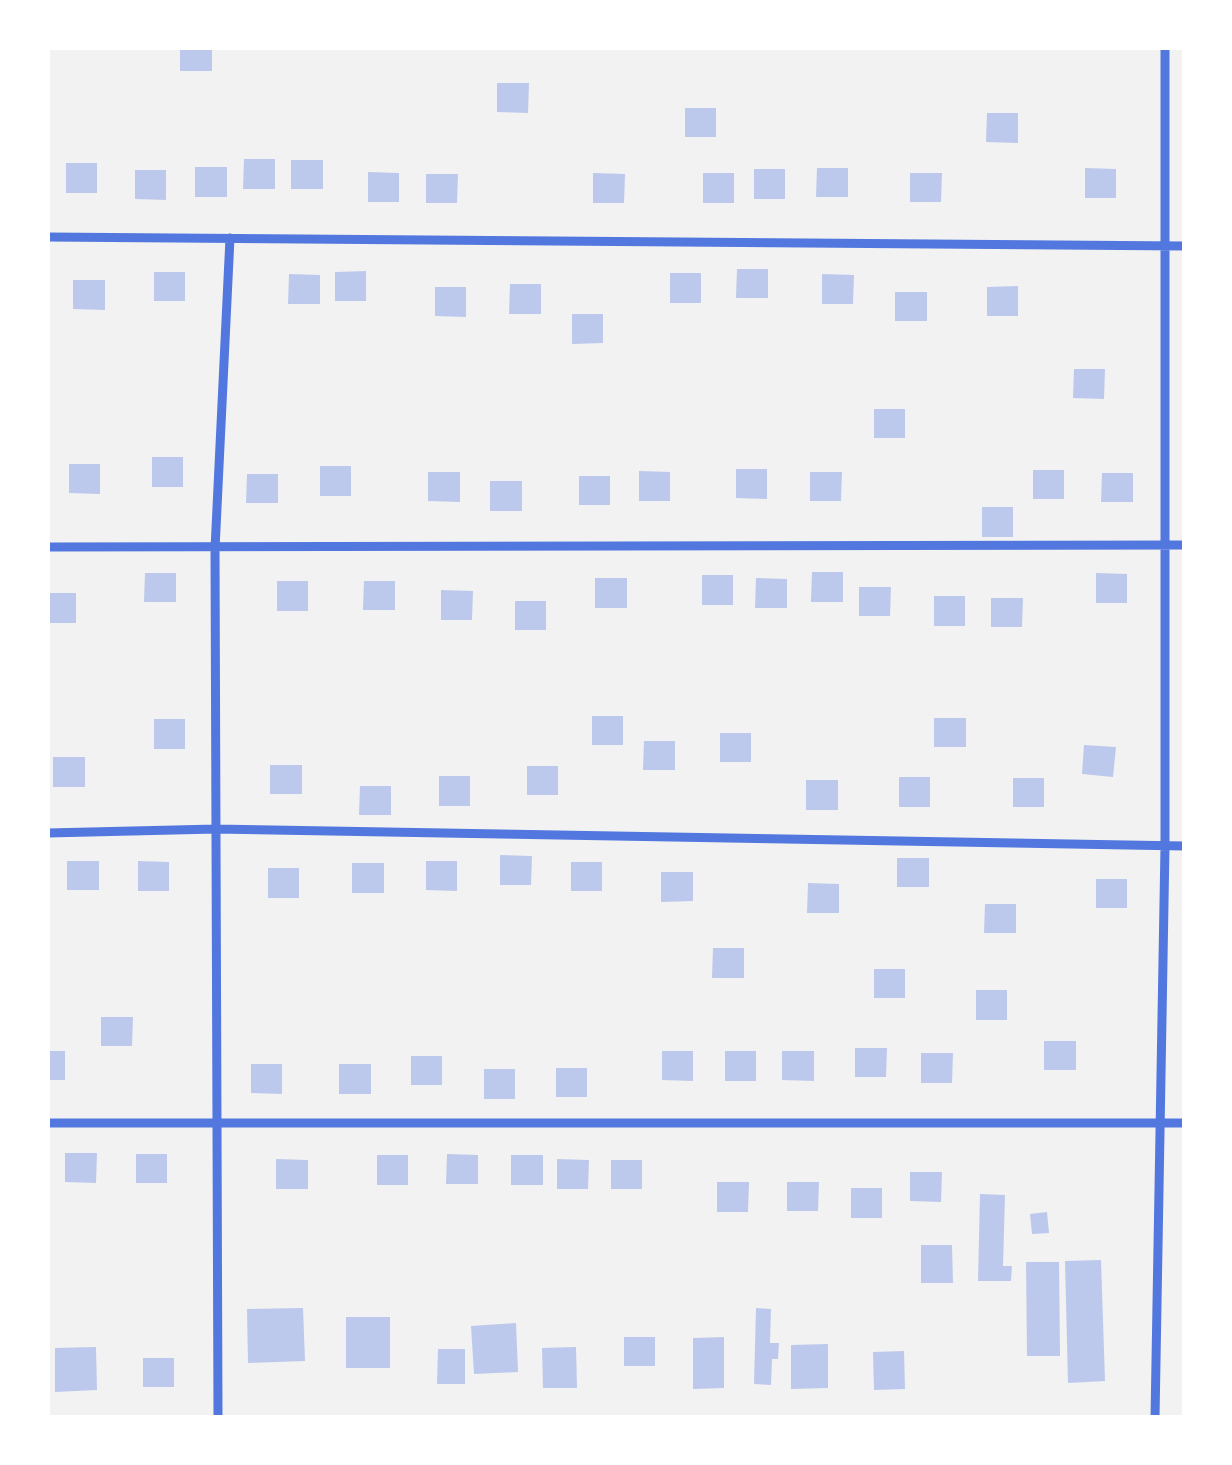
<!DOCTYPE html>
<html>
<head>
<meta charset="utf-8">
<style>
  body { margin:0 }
  #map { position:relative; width:1232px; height:1465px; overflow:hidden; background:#f2f2f2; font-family:"Fira Sans",sans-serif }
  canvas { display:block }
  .frame { position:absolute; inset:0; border:50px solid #fff; pointer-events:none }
</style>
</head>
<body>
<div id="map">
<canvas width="1232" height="1465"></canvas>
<div class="frame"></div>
</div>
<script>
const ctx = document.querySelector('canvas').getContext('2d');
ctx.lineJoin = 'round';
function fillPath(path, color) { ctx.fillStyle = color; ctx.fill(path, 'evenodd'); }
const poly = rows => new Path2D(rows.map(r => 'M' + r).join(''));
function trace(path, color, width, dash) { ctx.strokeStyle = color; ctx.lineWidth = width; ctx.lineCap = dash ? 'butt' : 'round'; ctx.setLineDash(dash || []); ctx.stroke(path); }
const building = poly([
  [180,48,212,48,212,71,180,71],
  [497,83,529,83,528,113,497,112],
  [685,108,716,108,716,137,685,137],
  [987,113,1018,113,1018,143,986,142],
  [244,159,275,159,275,189,243,189],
  [291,160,323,160,323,189,291,189],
  [66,163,97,163,97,193,66,193],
  [195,167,227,167,227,197,195,197],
  [817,168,848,168,848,197,816,197],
  [1085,168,1116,169,1116,198,1085,198],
  [754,169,785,169,785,199,754,199],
  [135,170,166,170,166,200,135,199],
  [368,172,399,173,399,202,368,202],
  [593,173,625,174,624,203,593,203],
  [703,173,734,173,734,203,703,203],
  [910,173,942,173,941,202,910,202],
  [426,174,458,174,457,203,426,203],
  [737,269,768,269,768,298,736,298],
  [366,271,366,301,335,301,335,272],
  [154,272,185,272,185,301,154,301],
  [670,273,701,273,701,303,670,303],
  [289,274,320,275,320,304,288,304],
  [822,274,854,275,853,304,822,304],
  [73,280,105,280,105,310,73,309],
  [510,284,541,284,541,314,509,314],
  [1018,286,1018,316,987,316,987,287],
  [435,287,466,287,466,317,435,316],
  [895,292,927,292,927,321,895,321],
  [572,314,603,314,603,343,572,344],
  [1074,369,1105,369,1104,399,1073,398],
  [874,409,905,409,905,438,874,438],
  [152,457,183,457,183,487,152,487],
  [69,464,100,464,100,494,69,493],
  [320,466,351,466,351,496,320,496],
  [736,469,767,469,767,499,736,498],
  [1033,470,1064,470,1064,499,1033,499],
  [639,471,670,472,670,501,639,501],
  [428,472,460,472,460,502,428,501],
  [810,472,842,472,841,501,810,501],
  [1102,473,1133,473,1133,502,1101,502],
  [247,474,278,474,278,503,246,503],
  [579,476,610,476,610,505,579,505],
  [490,481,522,481,522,511,490,511],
  [982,507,1013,507,1013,537,982,537],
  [812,572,843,572,843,602,811,602],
  [145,573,176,573,176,602,144,602],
  [1096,573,1127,574,1127,603,1096,603],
  [702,575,733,575,733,605,702,605],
  [595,578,627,578,627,608,595,608],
  [756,578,787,579,787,608,755,608],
  [277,581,308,581,308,611,277,611],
  [364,581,395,581,395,610,363,610],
  [859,587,891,587,890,616,859,616],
  [441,590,473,591,472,620,441,620],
  [48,593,76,593,76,623,48,623],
  [934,596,965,596,965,626,934,626],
  [991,598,1023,598,1022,627,991,627],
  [515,601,546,601,546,630,515,630],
  [592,716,623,716,623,745,592,745],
  [934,718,966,718,966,747,934,747],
  [154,719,185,719,185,749,154,749],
  [720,733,751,733,751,762,720,762],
  [644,741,675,741,675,770,643,770],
  [1084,745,1116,747,1113,777,1082,774],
  [53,757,85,757,85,787,53,787],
  [270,765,302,765,302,794,270,794],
  [527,766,558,766,558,795,527,795],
  [439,776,470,776,470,806,439,806],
  [899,777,930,777,930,807,899,807],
  [1013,778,1044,778,1044,807,1013,807],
  [806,780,838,780,838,810,806,810],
  [360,786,391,786,391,815,359,815],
  [500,855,532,856,531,885,500,885],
  [897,858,929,858,929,887,897,887],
  [67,861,99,861,99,890,67,890],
  [138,861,169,862,169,891,138,891],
  [426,861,457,861,457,891,426,890],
  [571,862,602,862,602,891,571,891],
  [352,863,384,863,384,893,352,893],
  [268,868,299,868,299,898,268,898],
  [661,872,693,872,693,901,661,902],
  [1096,879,1127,879,1127,908,1096,908],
  [808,883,839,884,839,913,807,913],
  [985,904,1016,904,1016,933,984,933],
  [713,948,744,948,744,978,712,978],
  [874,969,905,969,905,998,874,998],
  [976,990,1007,990,1007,1020,976,1020],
  [101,1017,133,1017,132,1046,101,1046],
  [1044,1041,1076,1041,1076,1070,1044,1070],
  [855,1048,887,1048,886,1077,855,1077],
  [48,1051,65,1051,65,1080,48,1080],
  [662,1051,693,1051,693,1081,662,1080],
  [725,1051,756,1051,756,1081,725,1081],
  [782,1051,814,1051,814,1081,782,1080],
  [921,1053,953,1053,952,1083,921,1083],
  [411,1056,442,1056,442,1085,411,1085],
  [251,1064,282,1064,282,1094,251,1093],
  [339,1064,371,1064,371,1094,339,1094],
  [556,1068,587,1068,587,1097,556,1097],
  [484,1069,515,1069,515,1099,484,1099],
  [65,1153,97,1153,96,1183,65,1182],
  [136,1154,167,1154,167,1183,136,1183],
  [447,1154,478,1155,478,1184,446,1184],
  [377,1155,408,1155,408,1185,377,1185],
  [511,1155,543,1155,543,1185,511,1185],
  [276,1159,308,1160,308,1189,276,1189],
  [557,1159,589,1160,588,1189,557,1189],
  [611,1160,642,1160,642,1189,611,1189],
  [910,1172,942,1172,941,1202,910,1201],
  [717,1182,749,1182,748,1212,717,1212],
  [787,1182,819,1182,818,1211,787,1211],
  [851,1188,882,1188,882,1218,851,1218],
  [980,1194,1005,1195,1003,1266,1012,1266,1011,1281,978,1281],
  [1047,1212,1049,1233,1032,1234,1030,1214],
  [921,1245,952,1245,953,1283,921,1283],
  [1101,1260,1105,1381,1068,1383,1065,1261],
  [1026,1262,1059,1262,1060,1356,1027,1356],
  [303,1308,305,1361,248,1363,247,1309],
  [756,1308,771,1309,770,1343,779,1343,778,1359,772,1359,771,1385,754,1384],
  [346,1317,390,1317,390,1368,346,1368],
  [516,1323,518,1372,474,1374,471,1326],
  [624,1337,655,1337,655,1366,624,1366],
  [724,1337,724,1388,693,1389,693,1338],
  [828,1344,828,1388,791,1389,791,1345],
  [96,1347,97,1390,55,1392,55,1348],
  [576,1347,577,1388,543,1388,542,1348],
  [438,1349,465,1349,465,1384,437,1384],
  [904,1351,905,1389,874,1390,873,1352],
  [143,1358,174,1358,174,1387,143,1387]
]);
const minor = poly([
  [48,237,1184,246],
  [48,547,1184,545],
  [48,833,216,829,1184,846],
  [48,1123,1184,1123],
  [218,1418,215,549,230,238],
  [1155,1418,1165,846,1165,48]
]);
fillPath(building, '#bdc9ec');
trace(minor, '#5277de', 9);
</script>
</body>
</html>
